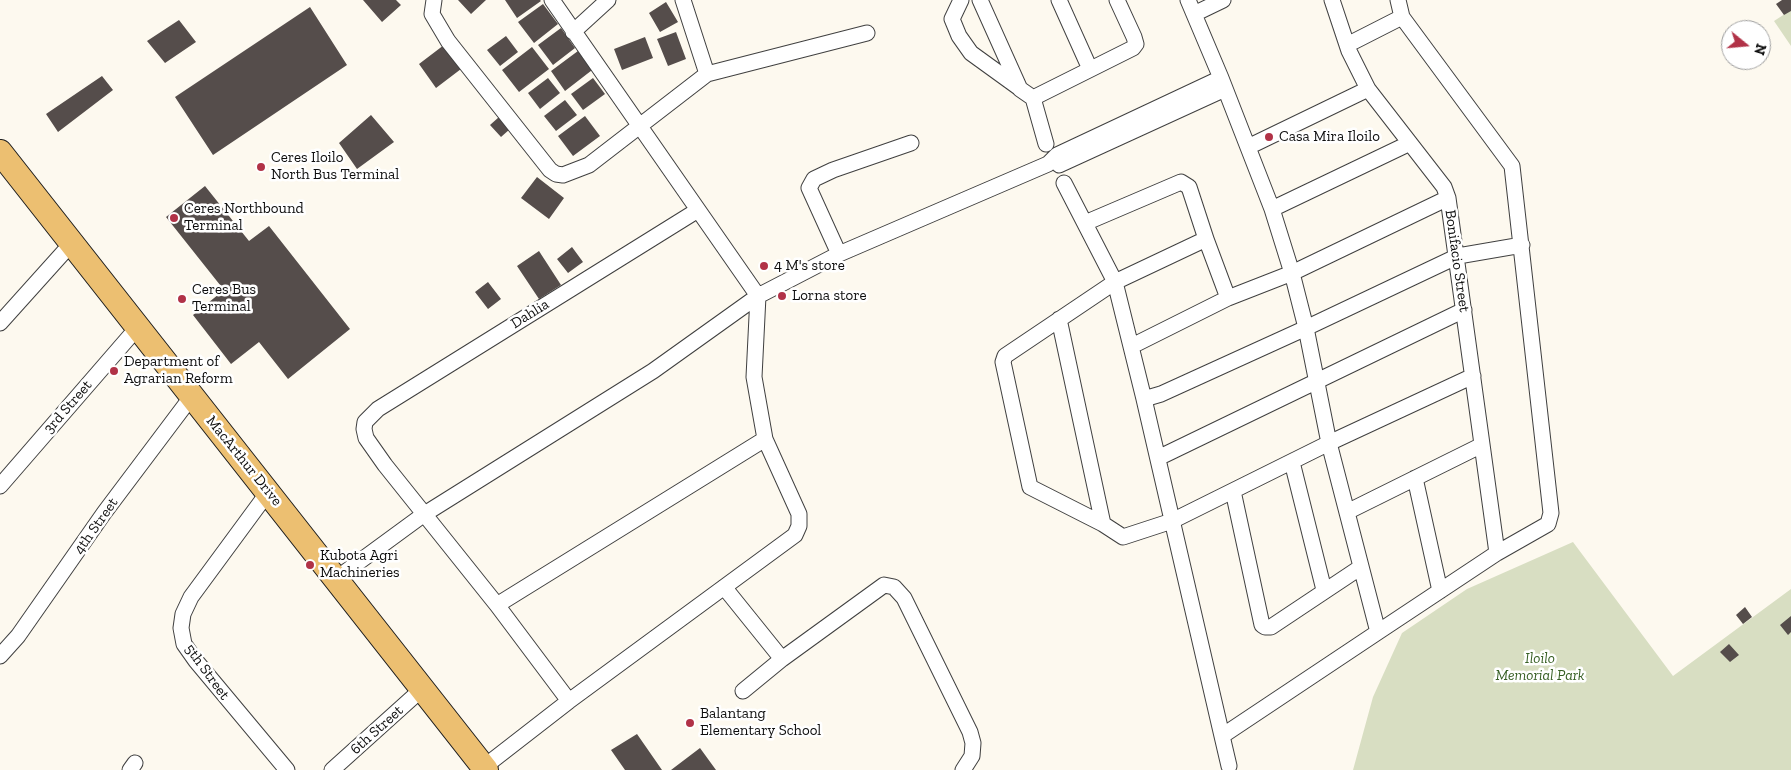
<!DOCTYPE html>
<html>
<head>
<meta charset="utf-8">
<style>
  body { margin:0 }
  #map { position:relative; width:1791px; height:770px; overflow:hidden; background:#fdf9ef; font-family:"Zilla Slab",serif }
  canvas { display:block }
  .north { position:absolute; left:1721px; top:20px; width:50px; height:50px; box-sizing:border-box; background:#fff; border:1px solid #9e9e9e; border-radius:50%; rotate:107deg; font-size:14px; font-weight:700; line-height:20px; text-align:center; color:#0d0d0d }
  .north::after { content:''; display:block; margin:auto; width:18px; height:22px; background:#b13247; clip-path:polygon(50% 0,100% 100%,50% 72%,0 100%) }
</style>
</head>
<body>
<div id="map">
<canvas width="1791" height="770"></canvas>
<div class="north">N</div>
</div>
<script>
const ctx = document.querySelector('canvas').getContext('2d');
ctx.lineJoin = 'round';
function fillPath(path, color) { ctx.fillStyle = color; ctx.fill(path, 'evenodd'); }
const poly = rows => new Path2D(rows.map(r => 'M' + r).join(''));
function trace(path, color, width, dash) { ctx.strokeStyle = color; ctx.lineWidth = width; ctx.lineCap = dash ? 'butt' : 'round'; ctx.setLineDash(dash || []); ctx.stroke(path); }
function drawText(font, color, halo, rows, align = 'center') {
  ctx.font = font + ' "Zilla Slab",serif'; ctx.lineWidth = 5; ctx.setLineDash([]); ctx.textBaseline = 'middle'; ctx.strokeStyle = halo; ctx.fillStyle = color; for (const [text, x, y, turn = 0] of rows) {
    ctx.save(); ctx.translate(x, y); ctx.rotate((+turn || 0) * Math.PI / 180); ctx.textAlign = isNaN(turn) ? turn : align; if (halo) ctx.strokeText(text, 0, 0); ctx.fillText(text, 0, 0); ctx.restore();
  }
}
const cemetery = poly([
  [1791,10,1791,46,1774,21],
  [1573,542,1673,676,1791,589,1791,770,1353,770,1373,697,1402,633,1467,589]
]);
const building = poly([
  [363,0,396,0,401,5,382,22],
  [458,0,486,0,471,14],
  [505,0,540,0,541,1,517,18],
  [1782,0,1791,0,1791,11,1784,15,1776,4],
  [666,2,678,22,660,32,649,13],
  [543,4,558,24,534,43,518,22],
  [310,7,347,65,213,155,175,97],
  [179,20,196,42,165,63,147,41],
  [561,28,575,48,553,65,538,45],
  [676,32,686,59,668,66,657,39],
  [506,36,518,52,500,66,487,50],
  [645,37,653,58,622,70,614,49],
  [444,45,461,69,436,88,419,64],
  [532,47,549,69,519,92,502,70],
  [582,48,596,67,565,91,551,71],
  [102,76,113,90,58,132,46,114],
  [548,78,560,93,540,109,528,93],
  [593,78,605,94,583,110,571,94],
  [565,100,577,115,556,131,544,116],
  [371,115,394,142,357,169,339,143],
  [585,116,600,136,573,156,558,136],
  [499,117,510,129,501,137,490,125],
  [537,177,564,198,549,219,521,198],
  [205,186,249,241,269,226,350,329,288,379,259,342,231,364,193,315,224,290,166,217],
  [572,247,583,262,568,273,557,259],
  [539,251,561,285,539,299,517,266],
  [488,282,501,299,488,309,475,292],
  [1745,607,1752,617,1743,624,1736,615],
  [1791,616,1791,632,1788,635,1780,625],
  [1729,644,1739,655,1730,662,1720,652],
  [637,734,662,770,625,770,611,750],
  [700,748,716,770,671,770]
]);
const street = poly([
  [434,0,432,14,448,41,550,170,556,174,563,175,589,165,707,74,867,33],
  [683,0,707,74],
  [961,0,952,19,959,36,971,53,1018,87],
  [980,0,1020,89,1033,98,1046,144],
  [1059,0,1090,69],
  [1332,0,1349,51,1368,89,1444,187,1448,198,1497,553],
  [1194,14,1223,0],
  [573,32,608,0],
  [1347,45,1402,17],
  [1033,98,1133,48,1136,44,1134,37,1117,0],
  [1248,147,1368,89],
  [1059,165,1225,89],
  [1064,183,1115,282,1144,399,1161,394,1306,328,1458,256,1522,245],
  [1272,209,1410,143],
  [1085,223,1181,182,1189,187,1206,239,1115,282,1005,356,1003,362,1030,487,1103,524,1123,537,1172,521,1329,443,1473,376],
  [1206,239,1228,298],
  [839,254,809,188,814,179,833,170,911,143],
  [1059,319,1103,524],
  [0,323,71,244],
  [1132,346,1228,298,1292,273,1448,198],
  [1144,399,1222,736,1378,632,1329,443,1306,328,1292,273,1272,209,1221,78,1188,0],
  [1158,458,1464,310],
  [1292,462,1324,590],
  [1415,478,1440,591],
  [0,486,137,328],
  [269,491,191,597,183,614,181,628,184,644,196,661,287,770],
  [1233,491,1262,625,1265,627,1271,627,1361,567],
  [1347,512,1482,445],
  [337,578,423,515,653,371,758,296,839,254,1048,164,1057,155,1221,78],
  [724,587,782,659],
  [497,605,765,439],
  [1378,632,1497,553,1548,524,1551,513,1512,166,1402,17,1398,0],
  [0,656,18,636,104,513,192,396],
  [743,691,782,659,884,585,894,587,904,598,970,732,973,743,972,756,963,770],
  [569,701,497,605,385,465,366,438,364,429,365,422,378,409,698,210],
  [1222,736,1229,766],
  [484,767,569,701,795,535,799,526,799,514,765,439,754,377,758,296,552,0],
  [130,770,135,763],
  [332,770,422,689]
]);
const primary = poly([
  [0,152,486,770]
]);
const markers = [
  [1269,137,5,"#b13247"],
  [261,167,5,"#b13247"],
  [174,218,5,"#b13247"],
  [764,266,5,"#b13247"],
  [782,296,5,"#b13247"],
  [182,299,5,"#b13247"],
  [114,371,5,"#b13247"],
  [310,565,5,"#b13247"],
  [690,723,5,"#b13247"]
];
const poiNames = [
  ["Casa Mira Iloilo",1279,137],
  ["Ceres Iloilo",271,158],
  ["North Bus Terminal",271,175],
  ["Ceres Northbound",184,209],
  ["Terminal",184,226],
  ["4 M's store",774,266],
  ["Ceres Bus",192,290],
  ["Terminal",192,307],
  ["Lorna store",792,296],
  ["Department of",124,362],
  ["Agrarian Reform",124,379],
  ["Kubota Agri",320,556],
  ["Machineries",320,573],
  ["Balantang",700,714],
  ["Elementary School",700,731]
];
const streetNames = [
  ["Bonifacio Street",1457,261,82],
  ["Dahlia",530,314,-32],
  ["3rd Street",68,407,-49],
  ["MacArthur Drive",244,461,51],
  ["4th Street",96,526,-55],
  ["5th Street",207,672,54],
  ["6th Street",377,730,-42]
];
const parkNames = [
  ["Iloilo",1540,659],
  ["Memorial Park",1540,676]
];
fillPath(cemetery, '#d8dec2');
fillPath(building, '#554d4b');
trace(street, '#404040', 17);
trace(primary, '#1e1e1e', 26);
trace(street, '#fff', 15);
trace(primary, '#ecbf71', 24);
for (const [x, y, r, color] of markers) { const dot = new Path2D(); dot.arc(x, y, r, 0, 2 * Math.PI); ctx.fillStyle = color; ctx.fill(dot); trace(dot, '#fff', 2); }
drawText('15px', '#0d0d0d', '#fff', poiNames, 'left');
drawText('15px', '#0d0d0d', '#fff', streetNames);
drawText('italic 15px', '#375f24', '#fff', parkNames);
</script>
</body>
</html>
